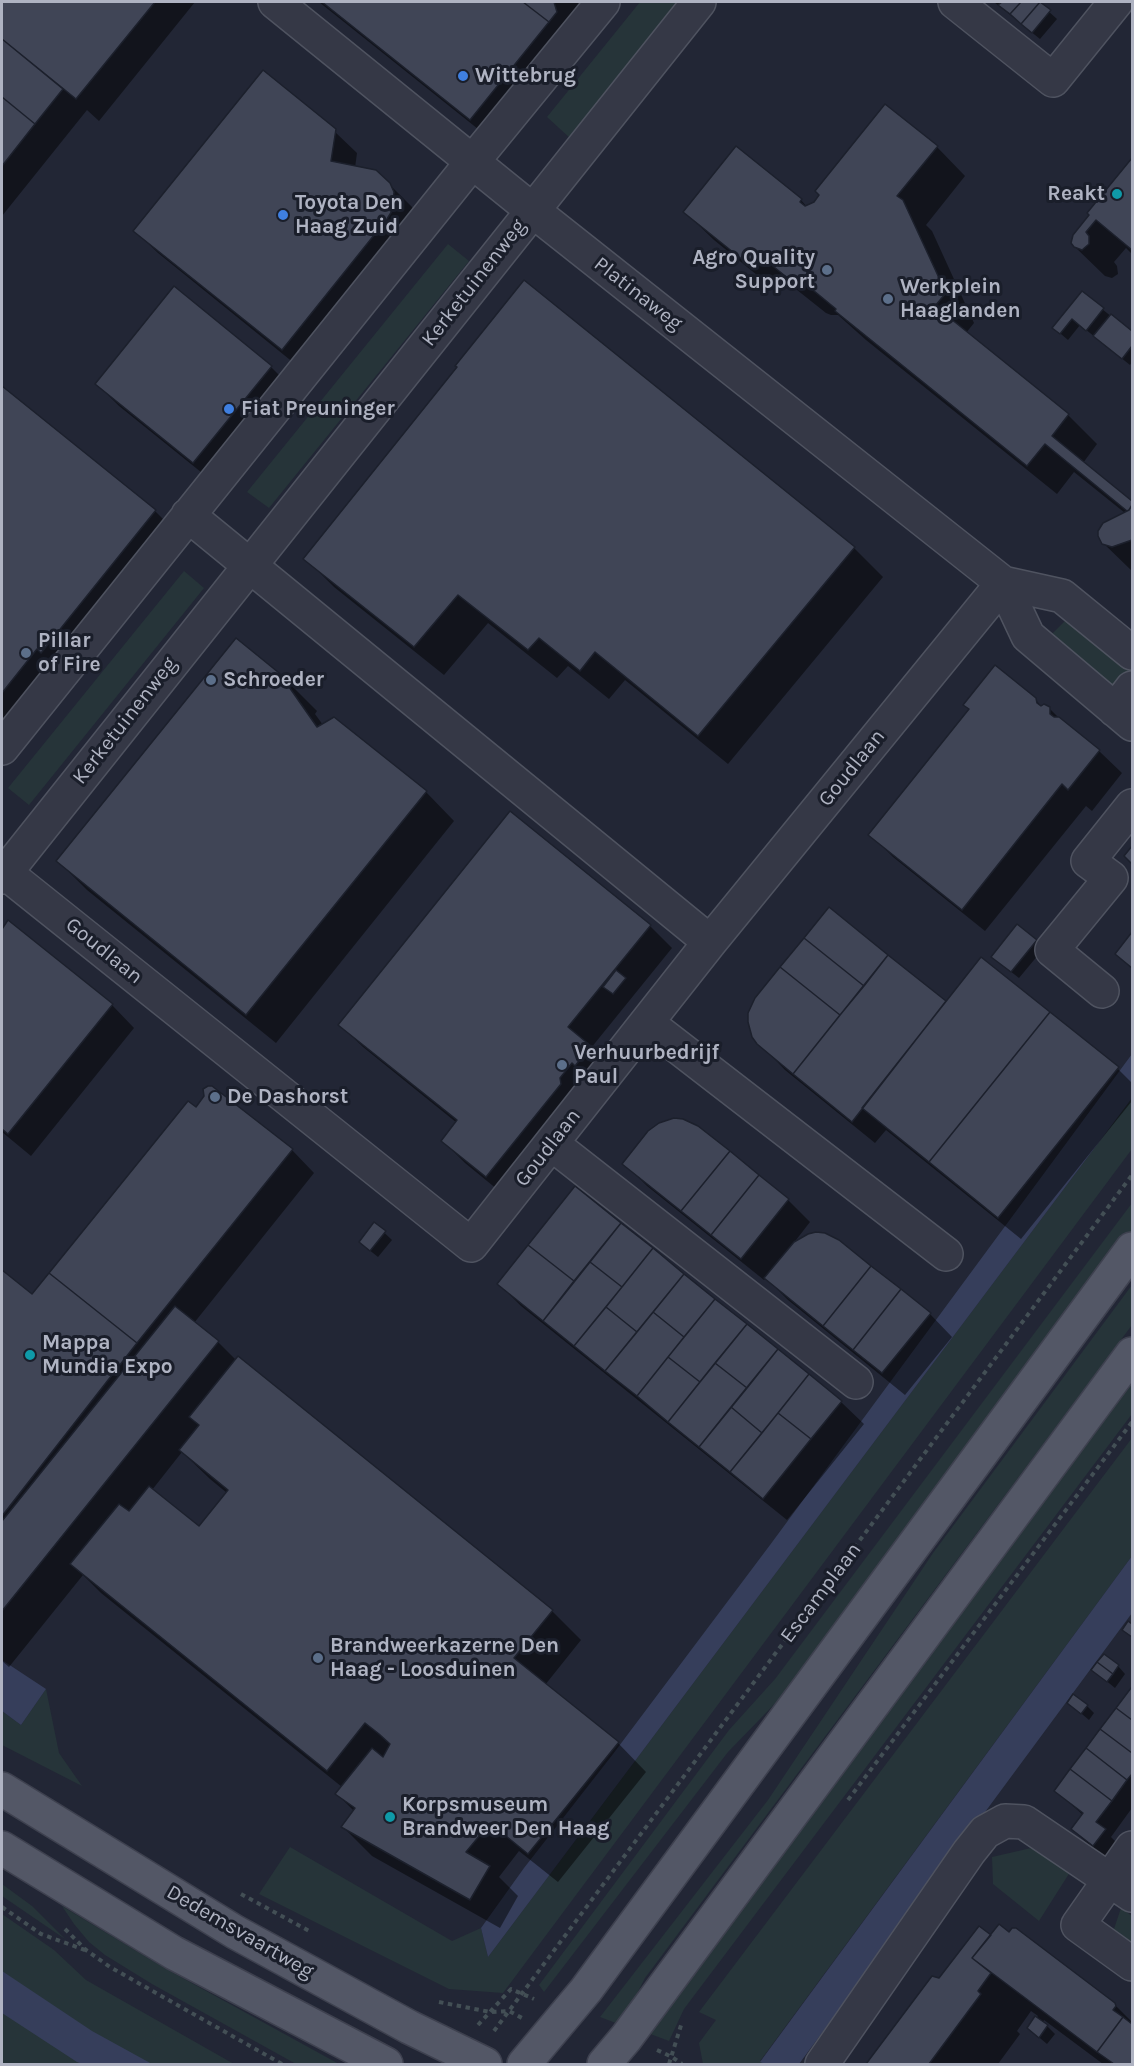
<!DOCTYPE html>
<style>
body{margin:0}
#map{position:relative;width:1134px;height:2066px;overflow:hidden;background:#222635;font-family:Karla,sans-serif}
canvas{display:block}
.frame{position:absolute;inset:0;border:3px solid #afb3c2;pointer-events:none}
</style>
<div id="map">
<canvas width="1134" height="2066"></canvas>
<div class="frame"></div>
</div>
<script>
const ctx = document.querySelector('canvas').getContext('2d');
ctx.lineJoin = 'round';
function fillPath(path, color) { ctx.fillStyle = color; ctx.fill(path, 'evenodd'); }
const shape = rows => new Path2D(rows.map(r => 'M' + r).join(''));
function stroke(path, color, width, dash) { ctx.strokeStyle = color; ctx.lineWidth = width; ctx.lineCap = dash ? 'butt' : 'round'; ctx.setLineDash(dash || []); ctx.stroke(path); }
function drawText(font, color, halo, rows, align = 'center') {
  ctx.font = font + ' Karla,sans-serif'; ctx.lineWidth = 6; ctx.setLineDash([]); ctx.textBaseline = 'middle'; ctx.strokeStyle = halo; ctx.fillStyle = color; for (const [text, x, y, turn = 0] of rows) {
    ctx.save(); ctx.translate(x, y); ctx.rotate((+turn || 0) * Math.PI / 180); ctx.textAlign = isNaN(turn) ? turn : align; if (halo) ctx.strokeText(text, 0, 0); ctx.fillText(text, 0, 0); ctx.restore();
  }
}
const green = shape([
 [640,2,681,2,571,139,547,117],
 [448,244,469,261,269,508,247,492],
 [184,571,204,588,29,805,8,788],
 [1069,617,1132,668,1132,706,1048,638],
 [1132,1098,1132,1149,503,1993,449,1989,259,1894,290,1847,452,1941,481,1928,488,1957],
 [1132,1203,1132,1231,792,1686,728,1752,544,1992,539,1985,729,1730,775,1679],
 [1132,1285,1132,1325,645,1978,621,2025,600,2017,768,1800,933,1553],
 [1132,1382,1132,1414,684,2009,669,2041,645,2032],
 [1132,1438,1132,1556,760,2061,765,2064,703,2064,699,2043,716,2020,699,2012],
 [46,1689,59,1753,82,1786,2,1745,2,1711,21,1725],
 [1040,1846,1072,1869,1039,1921,993,1884,992,1857],
 [2,1884,32,1906,65,1939,2,1896],
 [62,1906,168,1970,339,2064,296,2064,152,1984,105,1955,89,1942,74,1924],
 [1121,1908,1132,1916,1132,1946,1113,1932],
 [2,1914,54,1950,86,1980,234,2064,2,2064]
]);
const water = shape([
 [1132,1054,1132,1098,488,1957,481,1928,524,1868,613,1754,770,1545],
 [1132,1556,1132,1613,799,2064,765,2064,760,2062],
 [2,1660,46,1689,21,1725,2,1711],
 [2,1971,92,2031,152,2064,82,2064,77,2062,2,2013]
]);
const shadow = shape([
 [2,2,195,2,99,121,87,110,2,216],
 [319,2,589,2,493,141],
 [994,2,1038,2,1057,19,1040,39],
 [334,131,357,153,355,168,389,184,412,207,416,216,305,372,158,253,135,231],
 [937,147,965,176,926,225,932,231,974,323,966,333,1068,415,1097,444,1083,463,1132,503,1132,571,1101,541,1125,513,1074,472,1057,494,866,340,838,315,831,315,826,313,787,282,779,293,714,240,685,212,801,200,807,207],
 [1132,160,1132,254,1126,248,1114,262,1117,266,1118,274,1112,278,1105,276,1075,247,1091,215,1089,213],
 [1082,293,1132,333,1132,362,1130,365,1080,325,1068,340,1054,328],
 [271,367,293,389,217,485,119,406,97,384],
 [2,388,155,511,177,533,2,743],
 [854,548,883,577,728,764,625,680,609,699,568,666,557,678,488,623,444,675,334,587,305,558],
 [237,640,288,682,317,711,315,714,323,725,426,792,454,821,276,1043,87,890,58,861],
 [1035,699,1042,707,1049,708,1067,726,1099,751,1122,773,1092,811,1086,806,985,931,893,857,870,834],
 [829,909,946,1004,982,959,1118,1069,1132,1083,1132,1101,1021,1239,886,1130,875,1143,785,1070,762,1046],
 [8,923,112,1005,134,1028,31,1156,2,1132,2,931],
 [650,926,672,948,591,1048,613,1069,509,1199,465,1163,443,1141,457,1123,363,1047,340,1025],
 [1132,934,1132,969,1117,953],
 [1036,941,1044,948,1019,978,1001,964],
 [196,1109,292,1150,314,1173,194,1323,218,1342,236,1360,552,1611,581,1640,545,1685,618,1743,646,1772,558,1882,519,1851,499,1877,518,1896,500,1928,372,1856,343,1827,355,1812,337,1794,342,1787,101,1593,83,1575,9,1667,2,1661,2,1272,32,1296],
 [182,1452,210,1479,227,1493,199,1528,152,1490],
 [624,1163,788,1200,810,1222,796,1240,816,1234,930,1314,952,1337,905,1395,788,1300,766,1278,764,1280,647,1186],
 [576,1188,841,1402,864,1424,787,1520,521,1306,499,1284],
 [375,1224,392,1240,378,1257,368,1249],
 [1118,1666,1125,1674,1115,1688,1093,1670],
 [1132,1688,1132,1808,1111,1837,1120,1846,1109,1860,1088,1844,1073,1829,1083,1815,1056,1791],
 [1069,1703,1087,1706,1094,1713,1089,1720],
 [991,1937,1114,2004,1132,2022,1132,2064,1103,2064,1044,2020,1043,2022,1055,2034,1047,2044,1028,2028,1038,2016,1031,2011,1017,2031,1020,2034,998,2064,868,2064,933,1978,940,1980]
]);
const building = shape([
 [2,2,155,2,76,99,2,39,2,2],
 [322,2,523,2,549,22,470,120,322,2],
 [523,2,554,2,557,12,549,22,523,2],
 [1002,2,1021,2,1010,14,998,5,1002,2],
 [1021,2,1040,2,1021,24,1010,14,1021,2],
 [1040,2,1051,10,1032,33,1021,24,1040,2],
 [2,39,63,89,35,124,2,97,2,39],
 [263,70,336,129,331,161,376,170,390,183,394,192,392,211,387,219,282,350,133,231,263,70],
 [2,97,35,124,2,166,2,97],
 [885,104,938,146,897,196,903,200,946,293,935,306,1069,414,1052,436,1132,501,1132,505,1129,510,1127,511,1045,444,1027,466,835,311,836,309,808,286,801,287,795,284,758,254,749,265,683,212,736,146,802,199,800,202,805,206,814,202,819,195,815,191,885,104],
 [1132,158,1132,250,1096,220,1086,232,1089,236,1089,244,1082,250,1074,247,1071,243,1073,235,1089,215,1087,213,1132,158],
 [524,280,855,547,698,736,595,652,580,671,539,638,528,650,458,595,414,647,303,559,457,367,455,366,524,280],
 [174,286,272,366,193,463,95,384,174,286],
 [1082,291,1104,308,1086,331,1072,319,1060,334,1052,328,1082,291],
 [1111,314,1132,331,1132,346,1122,359,1093,336,1111,314],
 [2,386,156,510,41,653,37,649,2,693,2,386],
 [1132,505,1132,540,1112,547,1102,544,1098,536,1098,531,1103,523,1129,510,1132,505],
 [236,638,289,681,287,684,317,727,334,717,427,791,246,1015,56,861,236,638],
 [995,665,1036,698,1037,703,1041,706,1044,704,1050,707,1050,714,1054,717,1059,717,1100,750,1068,790,1062,784,962,910,868,835,969,709,963,705,995,665],
 [510,811,651,925,568,1027,591,1046,575,1066,572,1063,560,1078,561,1084,486,1177,441,1141,457,1120,338,1025,510,811],
 [1132,846,1132,864,1124,856,1132,846],
 [829,907,888,955,864,986,804,938,829,907],
 [8,920,113,1004,8,1134,2,1129,2,929,8,920],
 [1017,924,1037,940,1011,972,991,957,1017,924],
 [1132,932,1132,968,1115,954,1132,932],
 [804,938,864,986,840,1015,780,967,804,938],
 [888,955,946,1001,852,1122,793,1074,888,955],
 [981,957,1050,1012,929,1162,862,1108,981,957],
 [780,967,840,1015,793,1074,757,1044,752,1037,748,1022,748,1013,755,998,780,967],
 [616,970,626,978,613,994,603,987,616,970],
 [1050,1012,1119,1067,998,1218,929,1162,1050,1012],
 [208,1086,212,1086,293,1149,137,1343,49,1273,188,1101,196,1107,204,1096,203,1089,208,1086],
 [674,1118,683,1119,698,1126,730,1151,681,1211,622,1164,648,1131,659,1123,674,1118],
 [730,1151,759,1175,711,1235,681,1211,730,1151],
 [759,1175,789,1199,741,1259,711,1235,759,1175],
 [575,1186,621,1223,574,1281,528,1245,575,1186],
 [374,1222,386,1231,370,1251,359,1242,374,1222],
 [621,1223,653,1248,622,1287,590,1262,621,1223],
 [816,1232,825,1233,839,1240,871,1266,823,1326,764,1278,794,1242,808,1234,816,1232],
 [528,1245,574,1281,543,1321,497,1284,528,1245],
 [653,1248,684,1274,637,1332,606,1307,653,1248],
 [590,1262,622,1287,574,1346,543,1321,590,1262],
 [871,1266,901,1289,853,1350,823,1326,871,1266],
 [2,1270,32,1294,49,1273,137,1343,2,1516,2,1270],
 [684,1274,715,1299,684,1337,653,1312,684,1274],
 [901,1289,931,1313,882,1373,853,1350,901,1289],
 [715,1299,747,1324,700,1382,668,1357,715,1299],
 [175,1306,219,1341,2,1611,2,1521,175,1306],
 [606,1307,637,1332,605,1371,574,1346,606,1307],
 [653,1312,684,1337,637,1396,605,1371,653,1312],
 [747,1324,778,1349,747,1388,715,1363,747,1324],
 [778,1349,809,1374,762,1433,731,1407,778,1349],
 [238,1356,553,1610,514,1658,619,1742,528,1854,490,1823,466,1852,490,1866,470,1900,341,1827,355,1808,335,1794,372,1748,383,1757,390,1744,379,1734,365,1723,327,1771,70,1564,119,1504,129,1511,149,1486,199,1526,228,1490,179,1450,199,1425,189,1417,238,1356],
 [668,1357,700,1382,668,1422,637,1396,668,1357],
 [715,1363,747,1388,699,1447,668,1422,715,1363],
 [809,1374,842,1401,811,1439,778,1413,809,1374],
 [731,1407,762,1433,730,1472,699,1447,731,1407],
 [778,1413,811,1439,763,1499,730,1472,778,1413],
 [1128,1621,1132,1624,1132,1637,1122,1630,1128,1621],
 [1104,1654,1119,1665,1113,1674,1097,1662,1104,1654],
 [1097,1662,1113,1674,1107,1682,1091,1670,1097,1662],
 [1131,1688,1132,1689,1132,1720,1116,1708,1131,1688],
 [1073,1694,1088,1705,1081,1714,1067,1703,1073,1694],
 [1116,1708,1132,1720,1132,1753,1100,1729,1116,1708],
 [1100,1729,1132,1753,1132,1774,1127,1780,1086,1748,1100,1729],
 [1086,1748,1127,1780,1112,1801,1070,1769,1086,1748],
 [1070,1769,1112,1801,1096,1822,1106,1829,1093,1846,1071,1829,1083,1813,1054,1791,1070,1769],
 [999,1924,1009,1932,1012,1928,1016,1928,1115,2003,1116,2006,1113,2010,1123,2017,1097,2052,972,1958,999,1924],
 [979,1926,991,1935,972,1958,991,1973,978,1991,981,1994,929,2064,866,2064,932,1976,939,1978,979,1926],
 [1035,2016,1048,2025,1039,2038,1027,2028,1035,2016],
 [1123,2017,1132,2024,1132,2064,1114,2064,1097,2052,1123,2017]
]);
const path = shape([
 [848,1800,1132,1422],
 [241,1894,311,1932],
 [2,1907,41,1934,85,1950],
 [65,1929,86,1950,110,1967,282,2064],
 [439,2002,490,2012,509,2011,522,2018],
 [478,2025,511,1989,534,1999],
 [494,2031,1132,1175],
 [657,2050,672,2057,682,2064],
 [669,2064,682,2022]
]);
const minor = shape([
 [275,2,532,210,1003,583,1028,636,1132,724],
 [955,2,1053,80,1116,2],
 [188,515,710,942],
 [1003,583,1062,596,1132,653],
 [1115,710,1132,688],
 [2,748,473,161,603,2],
 [2,870,471,1245,710,942,1003,583],
 [2,877,699,2],
 [1102,991,1052,950,1111,878,1088,861,1132,806],
 [647,1023,946,1254],
 [552,1144,856,1382],
 [1132,1848,1078,1925,1132,1964],
 [822,2064,969,1852,985,1832,1005,1821,1024,1822,1132,1895]
]);
const major = shape([
 [2,1789,235,1932,409,2027,485,2064],
 [2,1848,174,1953,386,2064],
 [524,2064,586,1990,1132,1249],
 [604,2064,626,2038,1132,1354]
]);
const markers = [
 [463,76,6,"#3f7fe0"],
 [1117,194,6,"#0f9aa8"],
 [283,215,6,"#3f7fe0"],
 [827,270,6,"#5c6f8a"],
 [888,299,6,"#5c6f8a"],
 [229,409,6,"#3f7fe0"],
 [26,653,6,"#5c6f8a"],
 [211,680,6,"#5c6f8a"],
 [562,1065,6,"#5c6f8a"],
 [215,1097,6,"#5c6f8a"],
 [30,1355,6,"#0f9aa8"],
 [318,1658,6,"#5c6f8a"],
 [390,1817,6,"#0f9aa8"]
];
const poiNames = [
 ["Wittebrug",475,76],
 ["Reakt",1105,194,"right"],
 ["Toyota Den",295,203],
 ["Haag Zuid",295,227],
 ["Agro Quality",815,258,"right"],
 ["Support",815,282,"right"],
 ["Werkplein",900,287],
 ["Haaglanden",900,311],
 ["Fiat Preuninger",241,409],
 ["Pillar",38,641],
 ["of Fire",38,665],
 ["Schroeder",223,680],
 ["Verhuurbedrijf",574,1053],
 ["Paul",574,1077],
 ["De Dashorst",227,1097],
 ["Mappa",42,1343],
 ["Mundia Expo",42,1367],
 ["Brandweerkazerne Den",330,1646],
 ["Haag - Loosduinen",330,1670],
 ["Korpsmuseum",402,1805],
 ["Brandweer Den Haag",402,1829]
];
const streetNames = [
 ["Kerketuinenweg",474,283,-52],
 ["Platinaweg",638,294,38],
 ["Kerketuinenweg",125,721,-52],
 ["Goudlaan",852,768,-51],
 ["Goudlaan",104,951,39],
 ["Goudlaan",548,1148,-52],
 ["Escamplaan",821,1593,-53],
 ["Dedemsvaartweg",240,1932,30]
];
fillPath(green, '#263439');
fillPath(water, '#363e5b');
fillPath(shadow, '#0007');
fillPath(building, '#404556');
stroke(building, '#1c202c', 1.5);
stroke(minor, '#4f5360', 36);
stroke(major, '#3e414f', 36);
stroke(path, '#434f55', 4, [4.5, 4.5]);
stroke(minor, '#353846', 33);
stroke(major, '#535766', 33);
for (const [x, y, r, color] of markers) { const dot = new Path2D(); dot.arc(x, y, r, 0, 2 * Math.PI); ctx.fillStyle = color; ctx.fill(dot); stroke(dot, '#1a1e2a', 2); }
drawText('bold 21px', '#afb3c2', '#1a1e2a', poiNames, 'left');
drawText('21px', '#afb3c2', '#1a1e2a', streetNames);
</script>
